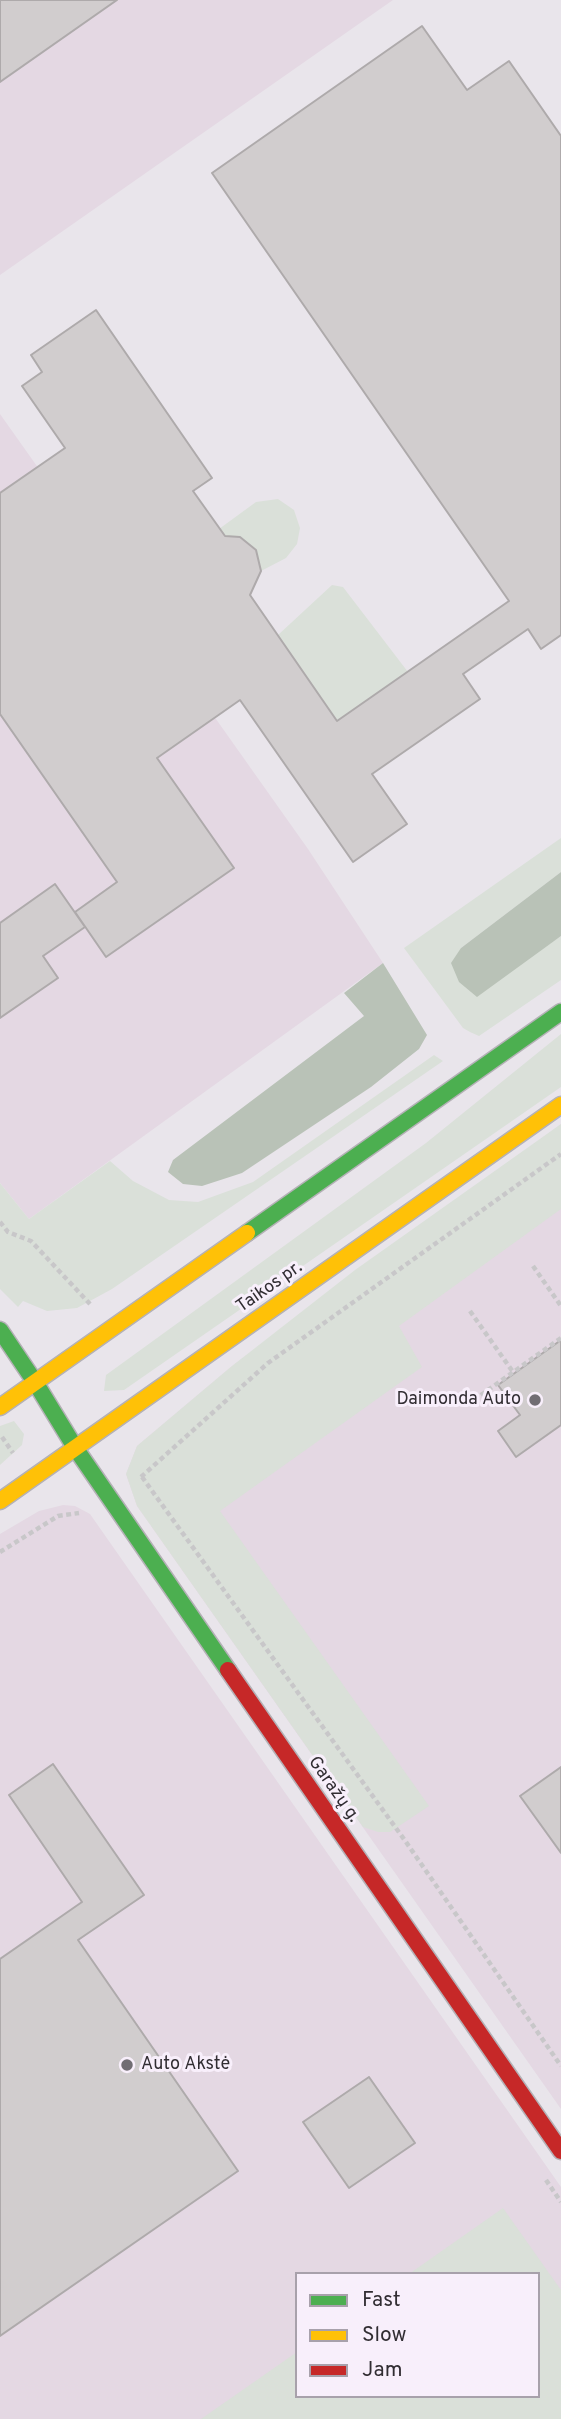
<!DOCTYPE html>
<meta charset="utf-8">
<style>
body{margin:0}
#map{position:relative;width:561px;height:2419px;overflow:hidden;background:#e9e5eb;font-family:Overpass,sans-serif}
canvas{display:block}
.legend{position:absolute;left:295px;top:2272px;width:245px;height:126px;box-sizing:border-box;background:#f8effb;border:2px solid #a8a1ab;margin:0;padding:9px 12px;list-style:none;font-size:21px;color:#312d32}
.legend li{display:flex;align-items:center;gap:14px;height:35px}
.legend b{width:35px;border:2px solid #a8a1ab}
</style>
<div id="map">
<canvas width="561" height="2419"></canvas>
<ul class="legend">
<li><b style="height:9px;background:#4caf50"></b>Fast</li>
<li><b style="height:9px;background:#ffc107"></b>Slow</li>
<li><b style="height:9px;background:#c62828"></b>Jam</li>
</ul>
</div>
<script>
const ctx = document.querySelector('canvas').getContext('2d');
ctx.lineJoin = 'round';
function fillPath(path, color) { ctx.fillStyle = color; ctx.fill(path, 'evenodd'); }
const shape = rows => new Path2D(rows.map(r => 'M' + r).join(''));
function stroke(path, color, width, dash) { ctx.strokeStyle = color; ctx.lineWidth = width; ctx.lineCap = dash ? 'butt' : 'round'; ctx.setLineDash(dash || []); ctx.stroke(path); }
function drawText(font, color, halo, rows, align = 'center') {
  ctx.font = font + ' Overpass,sans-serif'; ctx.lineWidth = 6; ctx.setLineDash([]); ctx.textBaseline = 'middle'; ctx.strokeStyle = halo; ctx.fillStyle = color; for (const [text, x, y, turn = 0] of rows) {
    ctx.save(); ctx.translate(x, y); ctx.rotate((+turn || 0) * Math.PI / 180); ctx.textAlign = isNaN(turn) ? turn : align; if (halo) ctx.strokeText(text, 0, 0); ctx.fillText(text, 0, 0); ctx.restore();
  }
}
const commercial = shape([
 [0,0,393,0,0,275],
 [0,414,308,849,383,963,29,1219,0,1183],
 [561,1124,561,2109,137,1506,126,1474,137,1446,232,1366],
 [63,1505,75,1506,90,1514,561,2187,561,2419,0,2419,0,1534,39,1511],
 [297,2274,538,2274,538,2396,297,2396]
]);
const green = shape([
 [278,499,294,510,300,528,297,544,286,558,261,571,256,550,240,537,225,536,219,529,256,502],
 [332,585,343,587,408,672,337,721,278,635],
 [561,838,561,872,461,948,549,944,561,936,561,980,479,1036,470,1032,463,1028,404,948],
 [561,1034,561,1087,124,1390,104,1391,106,1375,426,1143],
 [434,1055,443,1061,112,1289,77,1308,47,1311,23,1301,18,1307,0,1289,0,1183,29,1219,110,1161,133,1181,169,1200,198,1202,253,1182],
 [561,1124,561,1209,399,1326,422,1367,220,1511,429,1806,390,1832,378,1832,363,1827,137,1506,126,1474,137,1446,232,1366,355,1270],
 [14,1421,24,1434,22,1445,0,1465,0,1426],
 [503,2208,561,2290,561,2419,201,2419,297,2352,297,2396,538,2396,538,2274,409,2274]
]);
const forest = shape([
 [561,872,561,936,477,997,459,982,451,963,461,948],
 [383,963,427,1035,419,1049,371,1087,242,1173,202,1186,183,1184,168,1172,173,1160,364,1016,344,993]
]);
const building = shape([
 [0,0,117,0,0,82,0,0],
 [422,26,467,90,509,61,561,136,561,635,541,649,528,629,463,674,480,699,372,774,407,824,353,862,240,700,157,758,234,868,106,957,75,912,117,882,0,714,0,493,65,448,22,386,42,372,31,355,96,310,212,478,193,491,225,536,240,537,256,550,261,571,250,595,337,721,509,601,212,173,422,26],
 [55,884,85,927,43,956,58,978,0,1018,0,923,55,884],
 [561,1340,561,1425,516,1457,498,1431,520,1415,498,1385,561,1340],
 [53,1764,144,1895,78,1940,238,2171,0,2336,0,1959,82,1902,9,1795,53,1764],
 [561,1767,561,1853,520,1796,561,1767],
 [369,2077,415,2143,349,2188,303,2122,369,2077]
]);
const path = shape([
 [0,1222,8,1232,31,1241,90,1304],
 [533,1266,561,1306],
 [470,1311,513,1372],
 [467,1405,561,1338],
 [2,1437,13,1453],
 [141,1477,268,1363,561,1154],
 [142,1477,406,1842,561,2066],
 [0,1552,58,1516,79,1513],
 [546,2180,561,2202]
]);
const fast = shape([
 [247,1233,561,1012],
 [0,1330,35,1382],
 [35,1382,76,1449],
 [76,1449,228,1670]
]);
const slow = shape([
 [0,1407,247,1233],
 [0,1501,561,1105]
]);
const jam = shape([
 [228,1670,561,2151]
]);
const markers = [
 [535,1400,7,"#716d73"],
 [127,2065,7,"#716d73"]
];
const streetNames = [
 ["Taikos pr.",270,1288,-35],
 ["Garažų g.",333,1790,55]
];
const poiNames = [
 ["Daimonda Auto",521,1400],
 ["Auto Akstė",141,2065,"left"]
];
fillPath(commercial, '#e4d8e3');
fillPath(green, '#dae0d9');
fillPath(forest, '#b9c2b7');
fillPath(building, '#d1cdce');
stroke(building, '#aeaaab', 2);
stroke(fast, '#b4b1b6', 19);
stroke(slow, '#b4b1b6', 19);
stroke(jam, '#b4b1b6', 19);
stroke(path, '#c8c7c9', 4.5, [5, 3.5]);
stroke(fast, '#4caf50', 16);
stroke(slow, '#ffc107', 16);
stroke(jam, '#c62828', 16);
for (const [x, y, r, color] of markers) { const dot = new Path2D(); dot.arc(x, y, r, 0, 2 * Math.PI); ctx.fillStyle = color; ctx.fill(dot); stroke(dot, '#f8effb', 2.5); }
drawText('18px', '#312d32', '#f8effb', streetNames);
drawText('18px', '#312d32', '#f8effb', poiNames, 'right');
</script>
